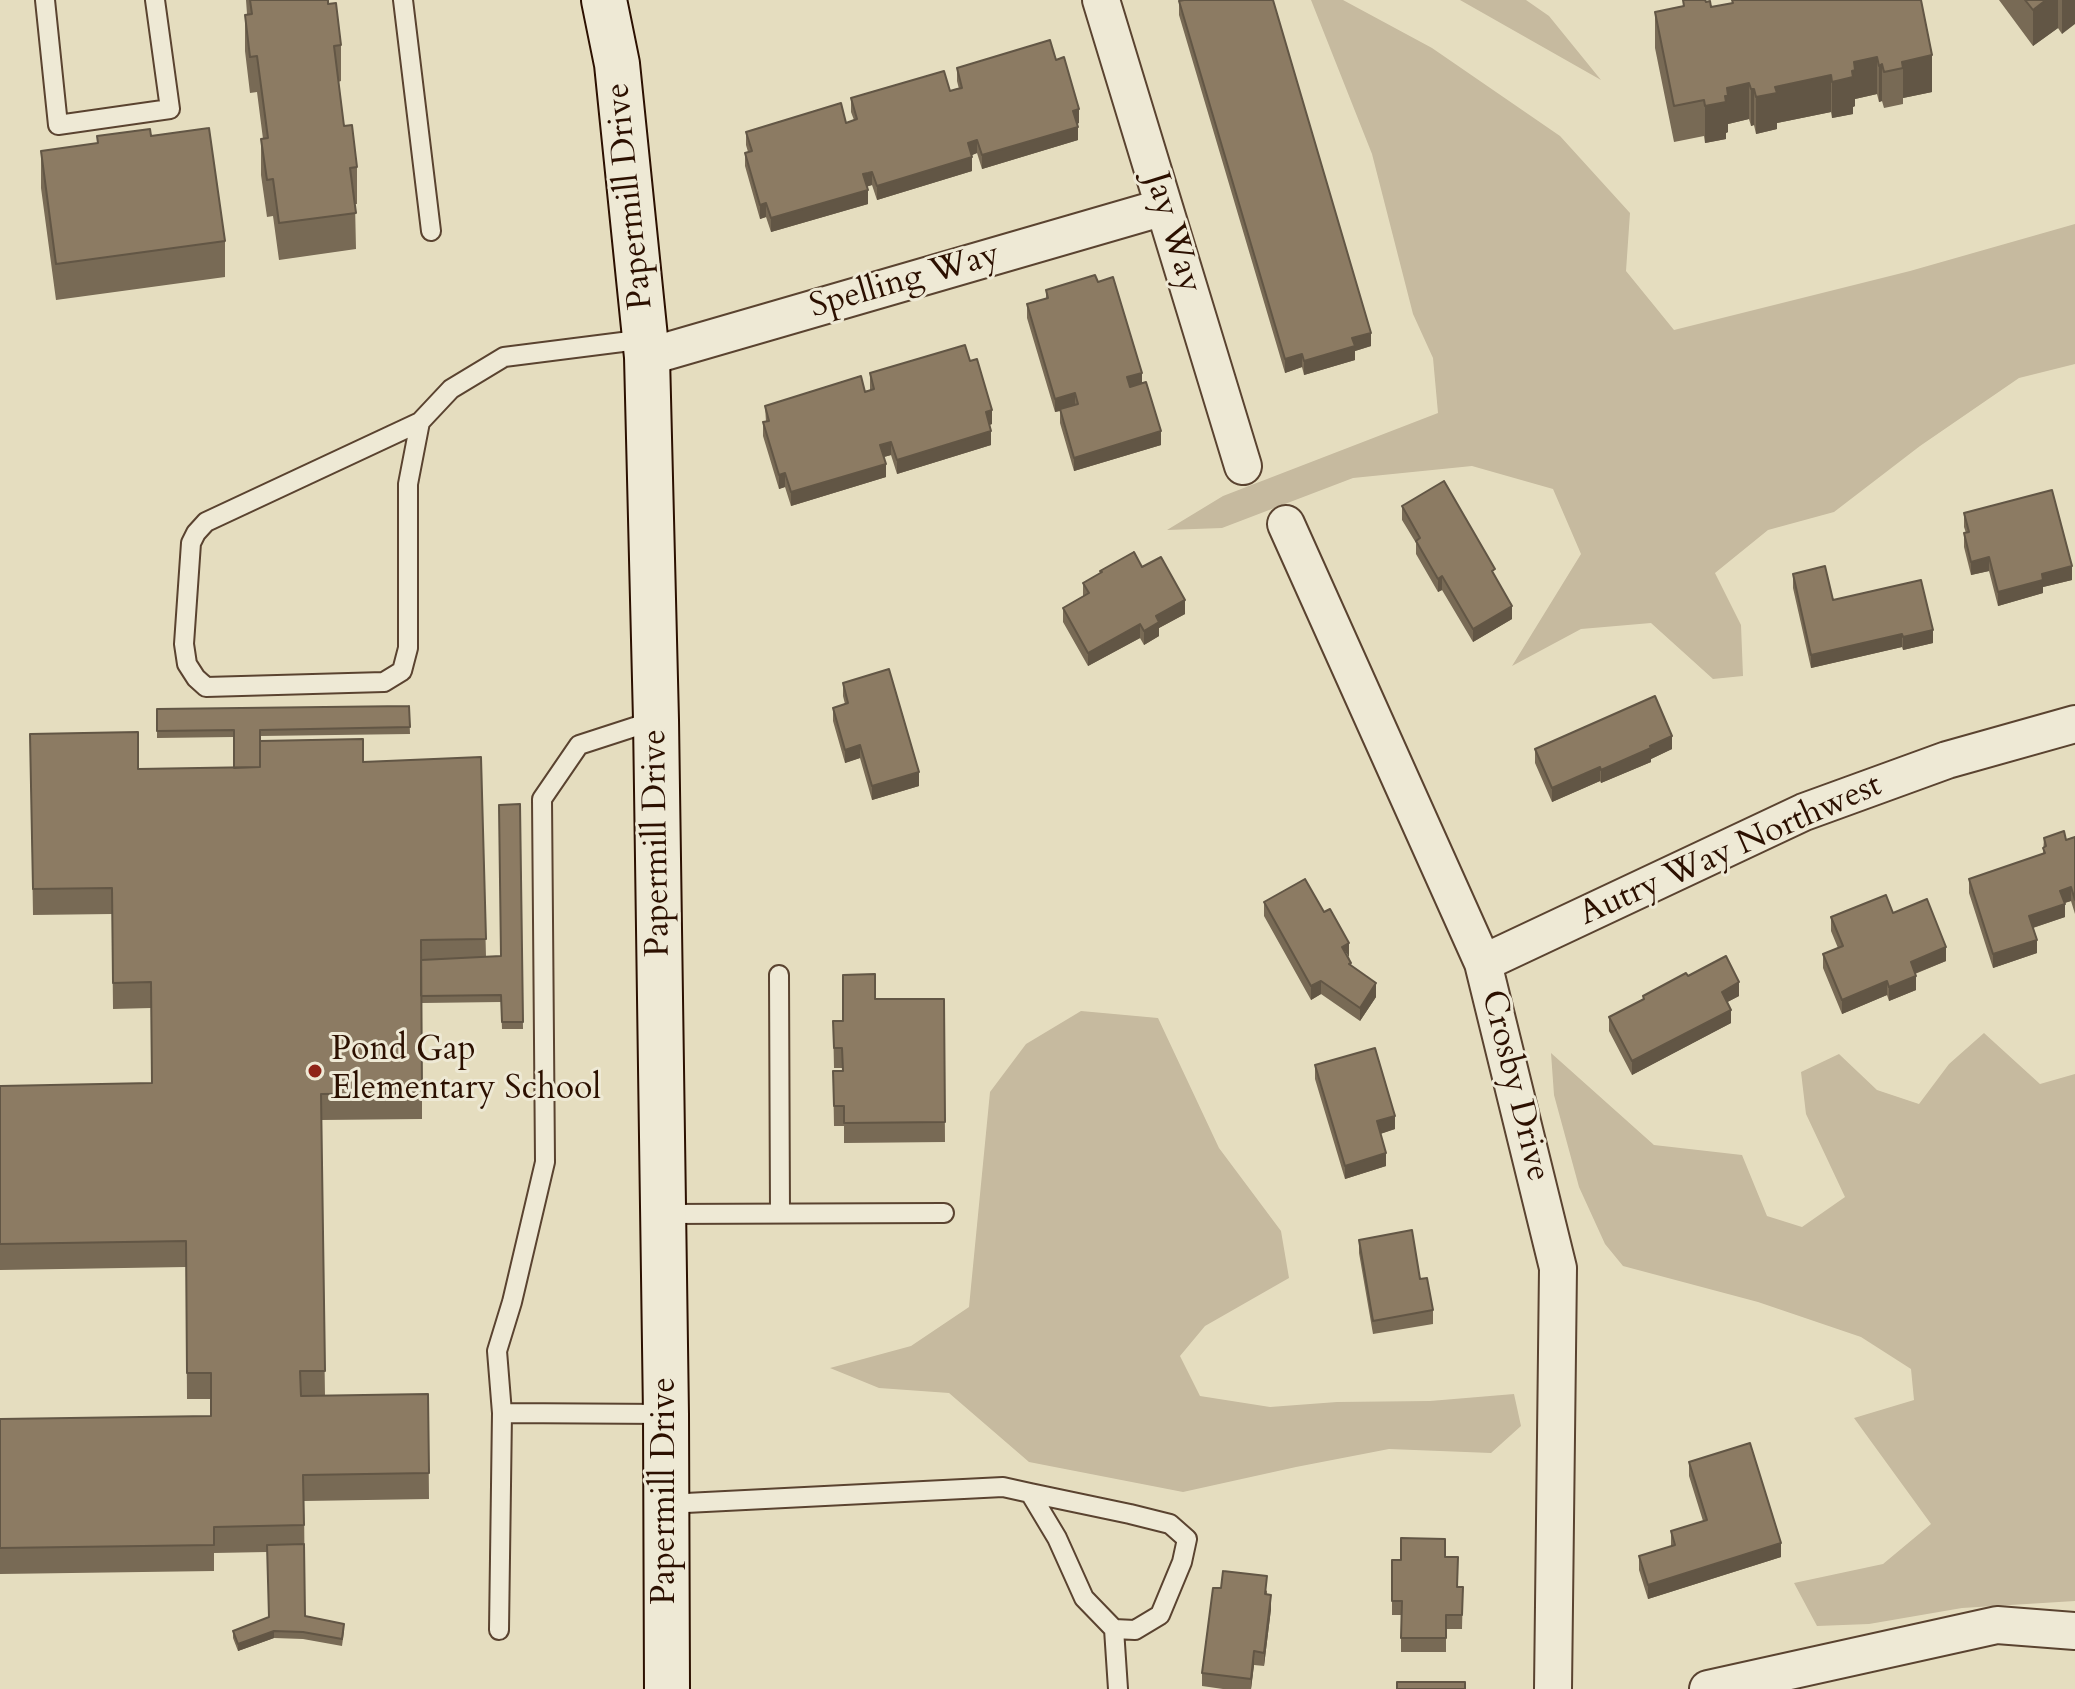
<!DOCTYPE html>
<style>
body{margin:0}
canvas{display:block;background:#e5ddbf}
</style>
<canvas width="2075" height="1689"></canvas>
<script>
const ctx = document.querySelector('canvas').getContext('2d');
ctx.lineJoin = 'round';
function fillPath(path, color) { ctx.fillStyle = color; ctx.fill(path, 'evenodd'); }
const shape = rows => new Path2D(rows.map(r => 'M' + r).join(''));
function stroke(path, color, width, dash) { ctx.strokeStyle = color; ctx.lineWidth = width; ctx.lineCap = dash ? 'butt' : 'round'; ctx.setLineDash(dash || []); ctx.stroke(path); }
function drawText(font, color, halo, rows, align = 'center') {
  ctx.font = font + ' Cardo,serif'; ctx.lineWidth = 6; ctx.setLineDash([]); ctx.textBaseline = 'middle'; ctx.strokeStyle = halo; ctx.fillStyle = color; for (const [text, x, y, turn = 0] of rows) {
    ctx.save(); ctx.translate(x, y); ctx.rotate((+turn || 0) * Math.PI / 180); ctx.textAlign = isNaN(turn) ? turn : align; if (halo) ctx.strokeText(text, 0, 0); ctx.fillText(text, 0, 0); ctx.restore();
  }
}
const green = shape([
 [1311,0,1343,0,1432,48,1560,136,1630,213,1626,271,1674,330,1910,271,2075,224,2075,364,2019,378,1920,446,1834,512,1768,530,1715,573,1741,625,1743,676,1713,679,1651,623,1581,629,1512,666,1581,554,1553,489,1472,466,1353,478,1222,528,1167,530,1223,496,1438,413,1433,358,1413,314,1372,154],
 [1460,0,1526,0,1549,16,1601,80],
 [1081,1011,1158,1018,1219,1148,1281,1231,1289,1278,1205,1326,1180,1356,1200,1396,1270,1407,1337,1402,1430,1401,1514,1394,1521,1426,1491,1453,1389,1449,1296,1467,1183,1492,1029,1462,949,1393,879,1388,830,1368,911,1346,969,1307,990,1092,1026,1044],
 [1984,1033,2040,1084,2075,1074,2075,1601,1962,1608,1869,1624,1817,1626,1794,1583,1883,1564,1931,1524,1854,1418,1914,1400,1911,1369,1861,1337,1758,1302,1623,1266,1605,1244,1579,1187,1554,1095,1551,1053,1654,1145,1742,1155,1767,1216,1802,1227,1845,1197,1806,1114,1801,1072,1839,1054,1877,1090,1919,1104,1949,1064]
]);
const service = shape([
 [45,0,58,125,170,109,155,0],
 [403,0,431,231],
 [420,422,206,522,196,533,191,543,184,644,187,664,196,678,206,687,384,682,402,671,408,648,408,484,420,422,451,389,504,357,646,339],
 [779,975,780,1213],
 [663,1214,944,1213],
 [502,1413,497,1351,512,1302,545,1162,542,799,579,745,656,720],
 [666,1504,1003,1487,1030,1493,1130,1514,1170,1524,1187,1539,1182,1562,1160,1615,1135,1630,1114,1629,1084,1598,1057,1538,1030,1493],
 [1114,1629,1118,1689],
 [499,1630,502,1413,666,1414]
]);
const minor = shape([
 [1101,0,1243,466],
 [647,357,1164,207],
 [1286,524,1483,963,1558,1268,1553,1689],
 [1483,963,1804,812,1947,760,2075,724],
 [1708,1689,1997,1625,2075,1631]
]);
const secondary = shape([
 [604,0,617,64,647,357,656,720,666,1414,667,1689]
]);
const wall = shape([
 [246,0,328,0,341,45,341,81,338,82,344,126,357,167,357,204,355,204,356,249,279,260,273,216,267,217,261,175,261,139,263,139,257,92,250,93,245,51,245,15,247,14],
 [1683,0,1706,2,1711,7,1732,3,1732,0,1921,0,1932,92,1903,98,1903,104,1884,108,1882,101,1879,102,1877,94,1855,99,1855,106,1853,107,1853,114,1832,118,1831,112,1777,123,1777,129,1756,134,1754,125,1751,126,1749,119,1728,124,1728,132,1726,133,1726,139,1705,143,1704,136,1674,142,1655,48,1655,12,1683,6],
 [1999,0,2075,0,2062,34,2058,28,2033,46],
 [1179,1,1371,346,1355,351,1355,360,1304,375,1302,367,1285,373,1179,15],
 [1056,60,1079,123,1077,124,1078,140,982,169,977,153,971,155,972,171,877,200,872,185,868,186,867,187,868,204,771,232,766,217,760,219,745,166,745,153,748,152,746,145,746,132,846,123,854,120,851,112,851,98,950,91,959,89,957,81,957,68],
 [97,136,151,136,225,241,225,277,56,300,41,188,41,151,97,144],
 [1098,282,1142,383,1161,445,1074,471,1060,423,1060,411,1055,412,1027,318,1027,304,1046,299,1046,290],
 [970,361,992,424,989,425,991,445,897,474,891,455,884,457,886,477,791,506,785,487,779,489,763,436,763,422,766,422,765,406,870,390,870,373],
 [1402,506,1495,577,1512,619,1473,642,1442,590,1438,592,1416,554,1416,543,1402,520],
 [1964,513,2072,580,2043,587,2043,593,1998,606,1989,571,1971,575,1964,547,1964,533,1966,533,1964,527],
 [1142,567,1185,614,1159,628,1159,636,1144,645,1140,638,1088,666,1063,622,1063,608,1083,596,1083,583,1100,573,1100,571],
 [1793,574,1833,600,1933,643,1903,650,1902,647,1811,668,1793,588],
 [843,683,919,786,872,800,860,758,845,763,833,721,833,708,845,704,843,696],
 [409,706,410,734,260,736,260,748,363,762,481,757,486,957,500,956,520,804,523,1029,502,1029,501,1002,422,1003,422,1119,321,1120,325,1396,428,1394,429,1499,304,1501,305,1616,344,1631,342,1646,303,1639,274,1638,238,1651,233,1638,233,1631,269,1617,267,1552,214,1553,214,1571,0,1574,0,1419,211,1416,211,1399,187,1399,186,1267,0,1270,0,1086,152,1083,151,1008,113,1009,112,914,33,915,30,734,138,769,234,768,234,737,157,738,157,709],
 [1535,749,1672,749,1651,759,1651,762,1601,783,1600,781,1552,802,1535,763],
 [2075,837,2075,914,2071,901,2065,903,2065,917,2033,928,2037,953,1993,968,1969,893,1969,879,2043,854,2044,838,2066,840],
 [1264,902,1349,957,1351,966,1376,997,1360,1021,1321,994,1311,1000,1264,916],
 [1893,913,1946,961,1915,974,1916,990,1889,1001,1887,995,1842,1014,1823,968,1823,954,1838,948,1831,931,1831,917],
 [1688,976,1739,996,1727,1002,1731,1023,1632,1075,1609,1031,1609,1017,1643,999,1643,996],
 [875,999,944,999,945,1142,844,1143,844,1126,834,1126,833,1071,842,1071,842,1068,834,1068,833,1021,843,1021],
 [1315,1065,1395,1129,1380,1134,1386,1166,1345,1179,1315,1079],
 [1359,1240,1420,1279,1433,1310,1433,1324,1373,1334,1359,1253],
 [1689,1462,1781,1557,1648,1599,1639,1570,1639,1556,1671,1546,1671,1531,1703,1521,1689,1476],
 [1445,1557,1457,1587,1463,1587,1462,1629,1446,1629,1446,1652,1401,1652,1401,1615,1392,1615,1392,1560],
 [1267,1590,1267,1594,1271,1609,1264,1666,1254,1665,1251,1689,1223,1689,1202,1686,1202,1673]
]);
const shadedWall = shape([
 [2046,0,2058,0,2058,28,2033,46,2033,10],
 [2062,0,2075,0,2075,24,2062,34],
 [1932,55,1932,92,1903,98,1903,68,1902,62],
 [1877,57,1877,94,1855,99,1855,106,1853,107,1853,114,1832,118,1832,82,1854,62],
 [1882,64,1882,101,1879,102,1879,66],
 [1831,75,1831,112,1777,123,1777,129,1756,134,1756,97,1775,87],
 [1749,83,1749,119,1728,124,1728,132,1726,133,1726,139,1705,143,1705,106,1727,88],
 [1751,89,1754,89,1754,125,1751,126],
 [1079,109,1079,123,1073,125,1073,111],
 [1078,127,1078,140,982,169,982,155],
 [977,140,977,153,968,157,968,143],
 [972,157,972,171,877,200,877,186],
 [872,172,872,185,863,188,863,174],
 [868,190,868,204,771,232,771,218],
 [766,203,766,217,760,219,760,205],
 [1371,333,1371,346,1355,351,1355,360,1304,375,1304,361,1352,338],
 [1302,354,1302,367,1285,373,1285,359],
 [1142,373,1142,386,1127,391,1127,377],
 [1075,393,1075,407,1055,412,1055,399],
 [992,410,992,424,986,426,986,412],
 [991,431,991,445,897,474,897,460],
 [1161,431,1161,445,1074,471,1074,458],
 [891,442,891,455,880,458,880,445],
 [886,464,886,477,791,506,791,492],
 [785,473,785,487,779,489,779,475],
 [1989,557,1989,571,1971,575,1971,562],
 [2072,566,2072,580,2043,587,2043,593,1998,606,1998,592,2042,574],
 [1442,576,1442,590,1438,592,1438,579],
 [1185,600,1185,614,1159,628,1159,636,1144,645,1144,631,1156,616],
 [1512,606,1512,619,1473,642,1473,629],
 [1140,624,1140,638,1088,666,1088,653],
 [1933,630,1933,643,1903,650,1903,637],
 [1902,634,1902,647,1811,668,1811,655],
 [1672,736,1672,749,1651,759,1651,762,1601,783,1601,770],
 [860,745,860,758,845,763,845,750],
 [1600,767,1600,781,1552,802,1552,788],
 [919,772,919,786,872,800,872,786],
 [2071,887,2071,901,2060,904,2060,891],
 [2065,904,2065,917,2029,929,2029,916],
 [2037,940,2037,953,1993,968,1993,954],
 [1349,943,1349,957,1342,947],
 [1946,947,1946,961,1911,975,1911,962],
 [1916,976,1916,990,1889,1001,1889,987],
 [1321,981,1321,994,1311,1000,1311,986],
 [1887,981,1887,995,1842,1014,1842,1000],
 [1739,982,1739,996,1722,1005,1722,992],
 [1376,983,1376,997,1360,1021,1360,1008],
 [1731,1010,1731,1023,1632,1075,1632,1061],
 [1395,1116,1395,1129,1377,1135,1377,1121],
 [1386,1153,1386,1166,1345,1179,1345,1166],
 [1781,1543,1781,1557,1648,1599,1648,1585],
 [1271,1595,1271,1609,1264,1666,1264,1653],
 [274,1631,274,1638,238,1651,238,1644],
 [1254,1651,1254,1665,1251,1689,1251,1679]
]);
const building = shape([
 [250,0,328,0,328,4,336,3,341,45,334,46,344,126,352,125,357,167,350,168,356,213,279,223,273,179,267,180,261,139,268,138,257,56,250,57,245,15,252,14,250,0],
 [1184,0,1273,0,1371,333,1352,338,1355,346,1304,361,1302,354,1285,359,1179,1,1184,0],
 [1683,0,1705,0,1706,2,1710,1,1711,7,1733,3,1732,0,1921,0,1932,55,1902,62,1903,68,1884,72,1882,64,1879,66,1877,57,1854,62,1855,70,1852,71,1853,77,1832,82,1831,75,1775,87,1777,93,1756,97,1754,89,1751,89,1749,83,1727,88,1728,96,1725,96,1726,102,1705,106,1704,100,1674,106,1655,12,1684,6,1683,0],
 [2025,0,2046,0,2033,10,2025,0],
 [1050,40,1056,60,1064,57,1079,109,1073,111,1078,127,982,155,977,140,968,143,972,157,877,186,872,172,868,173,863,174,868,190,771,218,766,203,760,205,745,153,752,151,746,132,841,103,846,123,857,119,851,98,944,71,950,91,957,89,962,88,957,68,1050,40],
 [209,128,225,241,56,264,41,151,98,143,97,136,150,129,151,136,209,128],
 [1095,275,1098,282,1113,277,1142,373,1127,377,1130,387,1146,382,1161,431,1074,458,1060,409,1078,404,1075,393,1055,399,1027,304,1048,298,1046,290,1095,275],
 [965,345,970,361,977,359,992,410,986,412,991,431,897,460,891,442,880,445,886,464,791,492,785,473,779,475,763,422,769,421,765,406,861,376,865,392,874,389,870,373,965,345],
 [1444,481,1495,569,1492,571,1512,606,1473,629,1442,576,1438,579,1416,541,1420,538,1402,506,1444,481],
 [2052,490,2072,566,2042,574,2043,580,1998,592,1989,557,1971,562,1964,533,1969,532,1964,513,2052,490],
 [1134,552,1142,567,1161,557,1185,600,1156,616,1159,622,1144,631,1140,624,1088,653,1063,608,1089,593,1083,583,1102,572,1100,571,1134,552],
 [1825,566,1833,600,1921,580,1933,630,1903,637,1902,634,1811,655,1793,574,1825,566],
 [889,669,919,772,872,786,860,745,845,750,833,708,848,703,843,683,889,669],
 [1655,696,1672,736,1650,746,1651,748,1601,770,1600,767,1552,788,1535,749,1655,696],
 [409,706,410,727,260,730,260,767,234,768,234,730,157,731,157,709,409,706],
 [138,732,138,769,260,767,260,741,363,739,363,762,481,757,486,939,421,940,422,1093,321,1094,325,1371,300,1371,301,1396,428,1394,429,1473,303,1475,304,1525,214,1527,214,1545,0,1548,0,1419,211,1416,211,1373,187,1373,186,1241,0,1244,0,1086,152,1083,151,982,113,983,112,888,33,889,30,734,138,732],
 [520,804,523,1022,502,1022,501,995,421,996,421,960,501,956,499,805,520,804],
 [2064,831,2066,840,2075,837,2075,900,2071,887,2060,891,2065,904,2029,916,2037,940,1993,954,1969,879,2045,853,2043,848,2046,846,2044,838,2064,831],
 [1305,879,1324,912,1330,909,1349,943,1342,947,1351,963,1349,964,1376,983,1360,1008,1321,981,1311,986,1264,902,1305,879],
 [1886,895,1893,913,1927,899,1946,947,1911,962,1916,976,1889,987,1887,981,1842,1000,1823,954,1843,946,1831,917,1886,895],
 [1726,956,1739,982,1722,992,1731,1010,1632,1061,1609,1017,1644,999,1643,996,1686,973,1688,976,1726,956],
 [875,974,875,999,944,999,945,1122,844,1123,844,1106,834,1106,833,1071,843,1071,842,1048,834,1048,833,1021,843,1021,843,975,875,974],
 [1375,1048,1395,1116,1377,1121,1386,1153,1345,1166,1315,1065,1375,1048],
 [1412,1230,1420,1279,1427,1278,1433,1310,1373,1321,1359,1240,1412,1230],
 [1750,1443,1781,1543,1648,1585,1639,1556,1675,1545,1671,1531,1707,1520,1689,1462,1750,1443],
 [1401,1538,1445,1539,1445,1557,1458,1557,1457,1587,1463,1587,1462,1615,1446,1615,1446,1638,1401,1638,1402,1601,1392,1601,1392,1560,1401,1560,1401,1538],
 [304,1544,305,1616,344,1624,342,1639,303,1632,274,1631,238,1644,233,1631,269,1617,267,1545,304,1544],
 [1223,1571,1267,1576,1265,1594,1271,1595,1264,1653,1254,1651,1251,1679,1202,1673,1213,1588,1221,1588,1223,1571],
 [1397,1682,1465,1682,1465,1689,1397,1689,1397,1682]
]);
const markers = [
 [315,1071,8,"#8f2418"]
];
const streetNames = [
 ["Papermill Drive",631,196,-96],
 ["Jay Way",1172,233,73],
 ["Spelling Way",905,282,-16],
 ["Papermill Drive",658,843,-91],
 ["Autry Way Northwest",1731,851,-24],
 ["Crosby Drive",1514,1086,76],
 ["Papermill Drive",666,1491,-90]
];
const poiNames = [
 ["Pond Gap",331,1051],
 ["Elementary School",331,1090]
];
fillPath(green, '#c6ba9f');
stroke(service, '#5a4330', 22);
stroke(minor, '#5a4330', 40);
stroke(secondary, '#2c1000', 48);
stroke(service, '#eee9d5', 18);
stroke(minor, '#eee9d5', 36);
stroke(secondary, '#eee9d5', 44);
fillPath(wall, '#786a55');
fillPath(shadedWall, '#625645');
fillPath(building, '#8c7b63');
stroke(building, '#625645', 2);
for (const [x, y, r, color] of markers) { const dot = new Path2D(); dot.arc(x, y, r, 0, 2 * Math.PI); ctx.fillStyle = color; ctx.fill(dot); stroke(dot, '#eee9d5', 3); }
drawText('34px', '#2c1000', '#eee9d5', streetNames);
drawText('34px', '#2c1000', '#eee9d5', poiNames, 'left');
</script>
